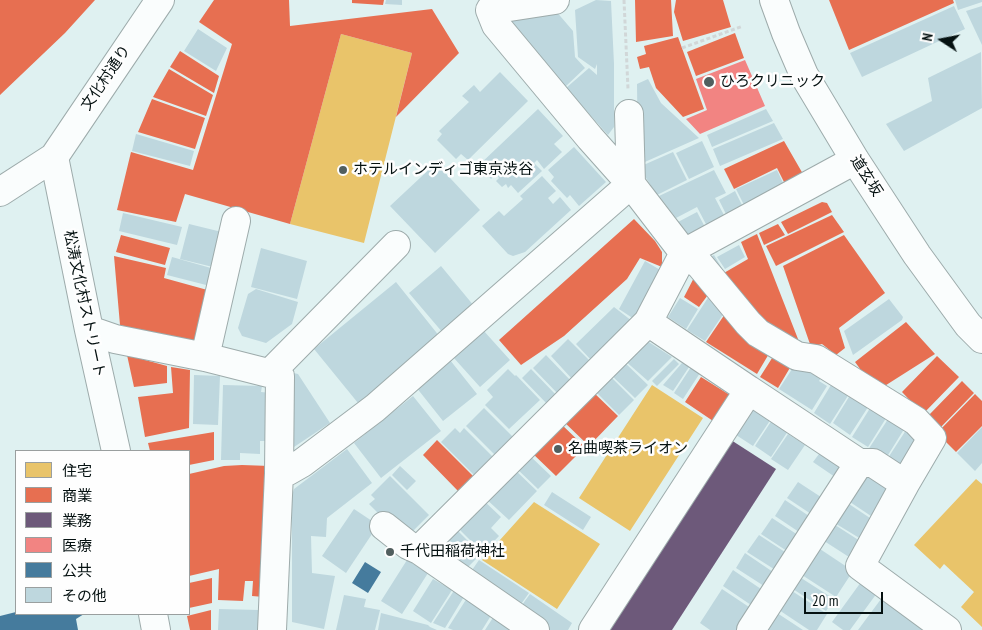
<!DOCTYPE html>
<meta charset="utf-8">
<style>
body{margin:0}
#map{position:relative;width:982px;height:630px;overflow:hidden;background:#dff1f1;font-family:"PT Sans Narrow","Noto Sans JP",sans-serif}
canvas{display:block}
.legend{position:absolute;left:15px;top:450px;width:175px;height:165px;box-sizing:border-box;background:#fefefe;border:1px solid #9a9f9f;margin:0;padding:6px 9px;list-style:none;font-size:15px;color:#051111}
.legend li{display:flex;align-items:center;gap:10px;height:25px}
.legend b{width:25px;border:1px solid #9a9f9f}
.north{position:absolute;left:917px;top:15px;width:50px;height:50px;-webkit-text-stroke:4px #fefefe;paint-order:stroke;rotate:281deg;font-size:14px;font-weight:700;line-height:20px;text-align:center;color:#051111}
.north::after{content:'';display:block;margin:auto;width:18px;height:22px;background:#051111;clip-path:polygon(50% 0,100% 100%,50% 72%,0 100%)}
.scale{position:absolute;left:804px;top:592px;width:79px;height:22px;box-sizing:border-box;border:2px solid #051111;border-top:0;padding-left:6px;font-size:15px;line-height:18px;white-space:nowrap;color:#051111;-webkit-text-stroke:4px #fefefe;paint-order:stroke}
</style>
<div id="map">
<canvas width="982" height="630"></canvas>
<ul class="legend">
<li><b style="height:14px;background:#e9c46a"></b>住宅</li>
<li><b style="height:14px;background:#e76f51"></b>商業</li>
<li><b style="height:14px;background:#6d597a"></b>業務</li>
<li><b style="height:14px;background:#f28482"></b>医療</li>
<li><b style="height:14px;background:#457b9d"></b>公共</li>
<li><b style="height:14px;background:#bed7de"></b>その他</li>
</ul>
<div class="north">N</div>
<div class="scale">20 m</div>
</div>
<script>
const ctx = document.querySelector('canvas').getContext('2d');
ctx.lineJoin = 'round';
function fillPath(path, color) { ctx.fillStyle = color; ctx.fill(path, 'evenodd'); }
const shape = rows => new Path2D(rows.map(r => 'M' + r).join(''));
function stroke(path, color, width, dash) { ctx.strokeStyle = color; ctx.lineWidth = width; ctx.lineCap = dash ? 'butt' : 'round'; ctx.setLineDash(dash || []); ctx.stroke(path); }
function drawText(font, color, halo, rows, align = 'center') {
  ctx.font = font + ' "PT Sans Narrow","Noto Sans JP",sans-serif'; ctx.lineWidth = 5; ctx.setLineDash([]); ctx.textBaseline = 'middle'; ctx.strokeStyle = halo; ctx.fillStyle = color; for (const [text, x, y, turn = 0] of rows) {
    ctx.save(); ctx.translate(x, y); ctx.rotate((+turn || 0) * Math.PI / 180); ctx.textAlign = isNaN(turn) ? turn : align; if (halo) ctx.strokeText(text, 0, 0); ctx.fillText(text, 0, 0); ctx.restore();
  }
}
const homes = shape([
 [341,34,412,53,364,243,290,224],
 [652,385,703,418,630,531,579,498],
 [976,479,982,484,982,627,961,607,974,592,944,564,940,569,914,545],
 [534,502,600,544,557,609,482,560]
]);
const shops = shape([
 [0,0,95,0,65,33,0,95],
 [214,0,289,0,290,26,432,9,459,53,396,117,412,53,341,34,290,224,185,194,176,222,117,210,131,152,193,170,232,44,199,22],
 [352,0,384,0,383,5,352,3],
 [635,0,671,0,673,36,636,42],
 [676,0,723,0,731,27,683,41,674,12],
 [829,0,953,0,954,3,849,50],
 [735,33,744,58,696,76,687,52],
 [678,37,704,109,683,117,656,88,649,67,640,69,637,57,646,54,644,46],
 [180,51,219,76,214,93,170,67],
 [169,69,213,95,206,116,153,97],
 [152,99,205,118,195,149,138,132],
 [784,141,803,174,785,184,777,168,734,189,724,169],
 [822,202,827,203,832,212,788,234,781,222],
 [832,215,844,232,776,266,766,246],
 [634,219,655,241,662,252,662,267,640,258,627,279,564,336,521,365,499,340],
 [778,224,785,235,764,245,759,233],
 [757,234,798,339,792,344,765,328,717,277,748,259,741,242],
 [121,235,170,248,165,265,116,252],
 [844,235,885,293,839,328,845,348,836,355,822,344,811,347,783,266],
 [114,256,166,268,164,278,211,291,198,345,120,325],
 [699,268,713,288,699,307,684,297],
 [727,311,770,352,757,374,706,342],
 [906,322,935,354,883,387,878,380,872,385,855,362],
 [127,355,167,366,167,383,134,387],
 [774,355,791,366,778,388,760,377],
 [937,356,959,377,923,414,902,392],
 [171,367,190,370,189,428,145,437,138,397,173,393],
 [701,377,733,397,716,423,685,402],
 [962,381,974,393,941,427,929,415],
 [591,390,618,416,589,446,562,420],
 [975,394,982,401,982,426,956,452,937,433],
 [560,423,585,447,556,476,531,452],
 [214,432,214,460,189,465,189,451,150,451,148,443],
 [437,440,473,476,458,491,423,455],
 [242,465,270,466,264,597,252,596,253,581,245,581,243,601,218,600,219,569,189,576,189,474,224,466],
 [212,578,212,603,189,608,189,583],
 [211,610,211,630,190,630,187,616]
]);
const offices = shape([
 [731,440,776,469,672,630,608,630]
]);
const health = shape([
 [745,60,765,106,700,134,686,119,707,110,696,79]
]);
const public = shape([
 [365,562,381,572,368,593,352,583],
 [16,612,16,614,84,614,76,619,78,630,0,630,0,616]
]);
const building = shape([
 [386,0,402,0,402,5,385,4],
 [596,0,611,1,614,64,614,127,608,135,566,88,589,68,597,75,597,64,595,69,578,57,575,10],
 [955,0,982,0,982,2,958,10],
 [954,6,965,29,862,77,850,53],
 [982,6,982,45,966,11],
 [555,10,573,31,575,57,585,68,565,87,507,23,512,15],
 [198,29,227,48,216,71,184,51],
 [981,52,982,108,904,151,886,124,932,101,928,78],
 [500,72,528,101,468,160,461,154,456,159,437,140,442,134,439,131,469,102,462,96,474,85,480,92],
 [648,79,661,103,699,138,638,165,637,84],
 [538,109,563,136,554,144,562,152,544,169,537,160,534,163,542,171,518,193,511,185,508,188,506,184,502,187,496,181,499,178,496,174,491,179,479,165],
 [766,109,773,121,712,147,707,135],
 [774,123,783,139,720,166,713,149],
 [136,134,194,151,190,166,132,151],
 [702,141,714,167,689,179,676,153],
 [574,147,606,182,579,206,570,195,567,198,551,181,554,177,548,170],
 [673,152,687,180,657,195,639,167],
 [436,163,480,210,435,253,390,206],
 [714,170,726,193,715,198,726,219,708,228,697,207,676,218,659,196],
 [777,170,784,185,744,205,736,189],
 [542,176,556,191,548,198,553,204,560,197,571,210,525,252,513,256,508,254,482,226,499,211,504,216,523,199,520,196],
 [735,191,742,205,726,214,719,200],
 [697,212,706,229,687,238,678,222],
 [123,213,182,227,177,245,119,231],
 [189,224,226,233,217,268,180,259],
 [739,245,745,257,725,269,717,257],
 [261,248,307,261,297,299,251,287],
 [714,255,723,270,713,275,704,261],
 [172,257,218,270,214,287,167,275],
 [645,261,662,271,634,319,619,309],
 [441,266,474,306,443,333,409,293],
 [396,282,440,337,358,403,314,349],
 [256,289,298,302,292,324,266,343,242,336,238,328,248,294],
 [713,290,726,310,705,341,687,330],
 [680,298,698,309,686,329,668,317],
 [889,299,903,317,902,320,853,355,844,331],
 [614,307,632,321,592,361,576,344],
 [483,330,510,360,480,387,453,357],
 [568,339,591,362,573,380,551,356],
 [644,339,672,357,648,381,623,359],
 [546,355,572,382,559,395,533,368],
 [674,359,679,364,657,386,652,381],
 [450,360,477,394,443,421,416,387],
 [622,360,648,385,635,398,609,373],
 [682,363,689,367,673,391,663,385],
 [804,364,823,375,819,381,827,386,812,410,779,389,794,366],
 [691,367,700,373,683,399,674,393],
 [508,369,515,376,516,375,540,400,509,429,485,405,493,397,487,390],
 [531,369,558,397,549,406,522,378],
 [289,372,298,374,330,423,288,451],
 [608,374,634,400,619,415,593,389],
 [194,375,220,376,218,425,193,424],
 [834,380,851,391,830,424,814,413],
 [223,385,262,386,261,392,272,393,270,441,260,441,260,454,240,453,240,460,221,460],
 [852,392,870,404,850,435,833,423],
 [413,396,441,431,381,478,354,443],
 [751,405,771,419,753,446,733,433],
 [872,405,888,415,868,447,852,437],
 [484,408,514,438,496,456,466,426],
 [890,416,906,426,885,460,868,450],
 [772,420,788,431,771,457,755,446],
 [908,427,923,436,901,470,886,461],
 [982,427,982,463,975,471,957,453],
 [455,428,460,433,464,428,493,457,474,475,441,442],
 [788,434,805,445,788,470,771,459],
 [347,449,372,483,327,518,326,537,311,536,312,573,335,576,324,629,292,622,292,495,294,489],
 [822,450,844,464,835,477,813,462],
 [528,454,551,476,538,489,515,467],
 [400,466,416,481,407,490,392,475],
 [513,468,537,491,509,520,484,497],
 [870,472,893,488,874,518,847,500],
 [390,476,429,515,410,534,384,519,369,504,375,499,371,495],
 [798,482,824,499,814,516,787,498],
 [552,492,591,517,583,530,544,505],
 [482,499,501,517,491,528,499,536,483,553,456,526],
 [785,500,812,518,802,534,775,516],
 [846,502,873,520,861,539,833,522],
 [354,509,378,525,346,573,322,556],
 [772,518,801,537,790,553,761,534],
 [832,523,860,541,849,557,821,539],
 [453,526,481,554,465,570,435,551],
 [759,535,788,554,777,571,747,552],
 [820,549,853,571,836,597,802,575],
 [745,553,773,572,764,586,736,568],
 [407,560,428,573,402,614,381,601],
 [479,560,529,593,519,607,470,573],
 [733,570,761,589,751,605,723,586],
 [798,576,834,599,826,611,790,587],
 [433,579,452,590,431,623,413,611],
 [861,582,877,593,850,630,843,630,832,622],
 [455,589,465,595,445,628,433,623],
 [722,589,752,609,738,630,710,630,700,623],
 [789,589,827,614,817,630,809,630,776,608],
 [530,594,572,623,568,630,550,630,519,609],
 [344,595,366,599,364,607,380,610,375,630,336,630],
 [467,598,492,614,482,630,453,630,448,628],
 [881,599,925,630,858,630],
 [219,609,259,610,258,630,218,630],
 [774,611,803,630,761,630],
 [381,613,428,625,430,627,437,630,378,630],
 [494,616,516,630,485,630]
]);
const path = shape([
 [624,0,628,89],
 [682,48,743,26]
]);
const minor = shape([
 [555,0,490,10,496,25,590,138,631,184,684,253,700,265,748,323,758,333,797,356,816,359,916,421,932,438,905,484,860,566,947,630],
 [774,0,786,33,804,75,855,160,917,255,968,325,982,339],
 [629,114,631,184],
 [54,157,89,330,116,451],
 [0,192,54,157,160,0],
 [648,322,684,253,855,160],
 [89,330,115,339,205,357,280,376,279,473,272,630],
 [205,357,236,221],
 [270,373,396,245],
 [749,390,859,463,873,463,905,484],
 [279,473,288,471,302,463,375,408,631,184],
 [384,526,408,545,419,550],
 [153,614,156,630],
 [535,630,419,550,648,322,749,390,593,630],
 [751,630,859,463]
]);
const markers = [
 [709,82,6,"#515f5f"],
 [343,170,5,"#515f5f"],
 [558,449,5,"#515f5f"],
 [390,552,5,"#515f5f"]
];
const streetNames = [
 ["文化村通り",106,78,-56],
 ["道玄坂",866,176,57],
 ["松涛文化村ストリート",84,304,78]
];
const poiNames = [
 ["ひろクリニック",720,82],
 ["ホテルインディゴ東京渋谷",353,170],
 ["名曲喫茶ライオン",568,449],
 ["千代田稲荷神社",400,552]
];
fillPath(homes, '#e9c46a');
fillPath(shops, '#e76f51');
fillPath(offices, '#6d597a');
fillPath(health, '#f28482');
fillPath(public, '#457b9d');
fillPath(building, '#bed7de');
stroke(minor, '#9dabab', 30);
stroke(path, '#d1d7d8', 3, [4, 2.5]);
stroke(minor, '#fafdfd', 28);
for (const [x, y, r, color] of markers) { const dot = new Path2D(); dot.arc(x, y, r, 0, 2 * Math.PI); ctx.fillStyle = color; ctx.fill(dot); stroke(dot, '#fefefe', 2); }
drawText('15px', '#051111', '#fefefe', streetNames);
drawText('15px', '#051111', '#fefefe', poiNames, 'left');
</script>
